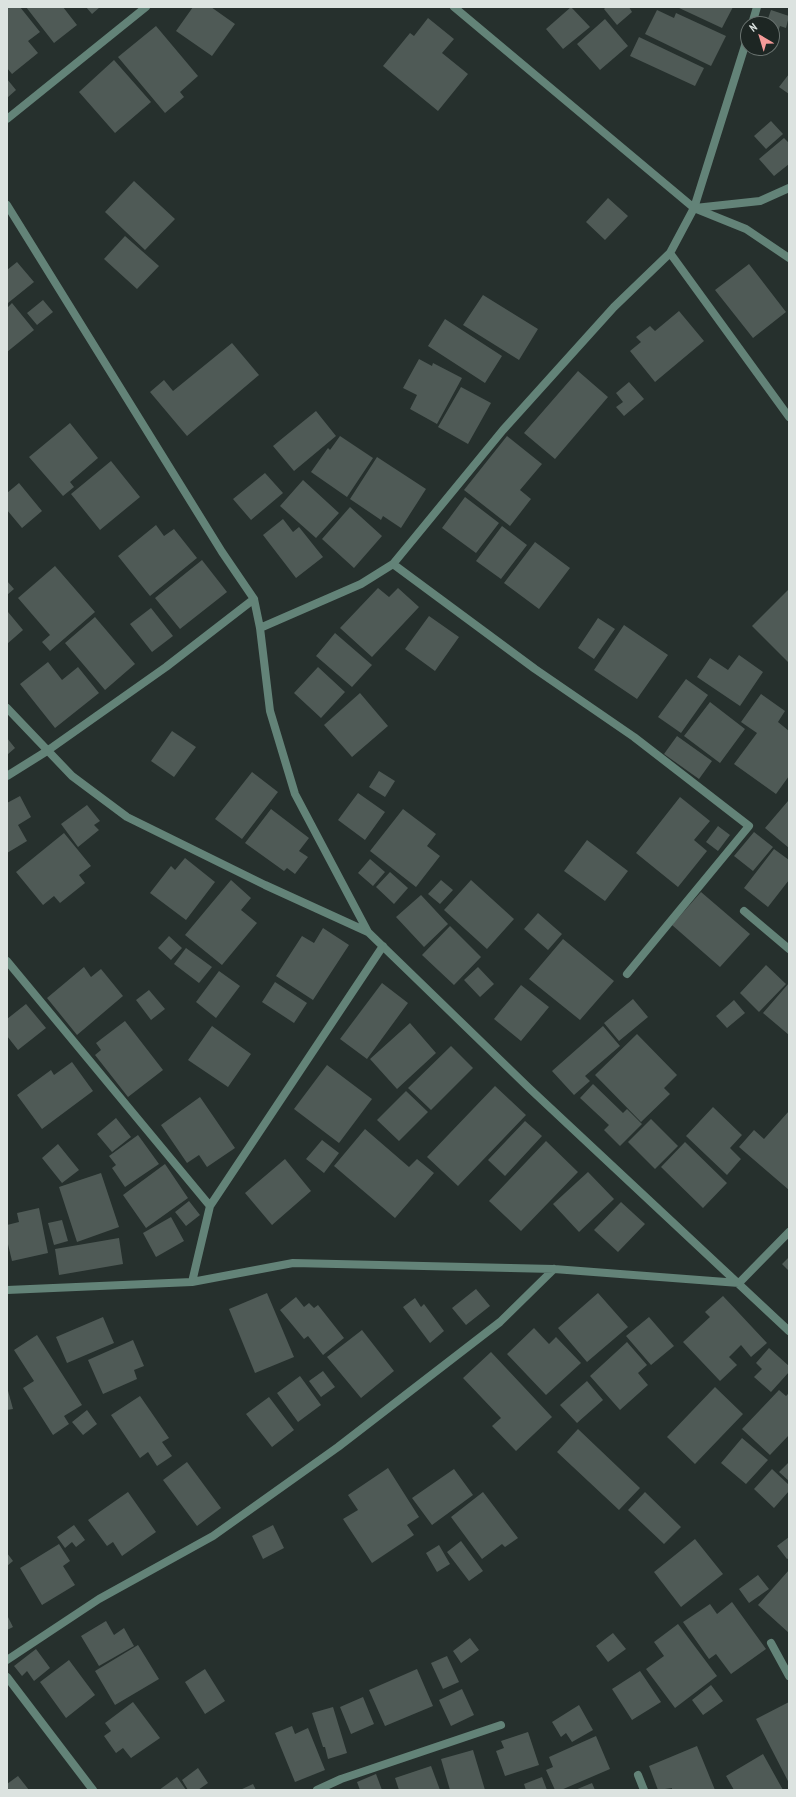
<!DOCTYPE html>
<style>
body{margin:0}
#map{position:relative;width:796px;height:1797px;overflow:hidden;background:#26302d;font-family:"PT Sans Narrow",sans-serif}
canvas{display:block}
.frame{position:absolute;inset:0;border:8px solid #dce3e0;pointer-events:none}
.north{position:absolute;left:740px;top:16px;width:40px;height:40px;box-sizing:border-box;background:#1d2623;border:1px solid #69726f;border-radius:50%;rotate:322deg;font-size:11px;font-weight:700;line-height:16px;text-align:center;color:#dce3e0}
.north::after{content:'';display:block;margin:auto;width:14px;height:18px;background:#f59b99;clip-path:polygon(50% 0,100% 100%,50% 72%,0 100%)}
</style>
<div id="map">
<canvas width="796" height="1797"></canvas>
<div class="frame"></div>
<div class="north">N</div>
</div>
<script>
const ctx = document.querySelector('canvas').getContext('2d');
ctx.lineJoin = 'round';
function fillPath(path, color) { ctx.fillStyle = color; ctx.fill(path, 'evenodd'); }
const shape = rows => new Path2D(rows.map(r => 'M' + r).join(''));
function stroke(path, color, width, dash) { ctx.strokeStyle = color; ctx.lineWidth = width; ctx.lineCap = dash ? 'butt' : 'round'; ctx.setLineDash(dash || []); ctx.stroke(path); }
const building = shape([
 [7,7,20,7,40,32,28,41,38,53,12,74,7,68],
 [26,7,63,7,77,25,54,43],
 [86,7,100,7,92,14],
 [193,7,211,7,235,24,212,56,176,31],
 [571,7,590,27,563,49,546,29],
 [606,7,629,7,632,12,617,25,604,9],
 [677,7,733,7,722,28],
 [657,10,674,18,676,13,726,36,711,66,645,34],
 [771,10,789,16,786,28,780,26,777,34,772,32,772,24,766,24],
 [428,18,454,39,442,53,468,74,438,111,383,66,410,33,414,36],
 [605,19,628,46,600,70,577,44],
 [156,26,198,76,180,92,184,97,165,113,118,57],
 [639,37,704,68,695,86,630,56],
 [114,60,151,102,115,133,79,92],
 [789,74,789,94,779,87],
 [7,79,16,90,7,98],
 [771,121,783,134,766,149,754,136],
 [784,138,789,143,789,164,774,176,759,159],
 [134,181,175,219,145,250,105,212],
 [608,198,628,216,605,240,586,222],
 [125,236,159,266,137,289,104,259],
 [17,262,34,282,8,303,7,270],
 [749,264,786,312,753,338,715,290],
 [483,295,538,329,519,360,463,325],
 [43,300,53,312,37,325,27,313],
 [12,303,34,330,7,352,7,308],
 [679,311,704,341,655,382,630,351,641,342,636,337,650,326,655,331],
 [445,319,502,356,485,383,428,346],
 [232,343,259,375,187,436,150,392,164,380,173,391],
 [419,359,432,366,433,363,462,378,437,424,410,409,417,395,403,388],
 [578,371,608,397,555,459,524,433],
 [629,382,644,399,624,416,616,407,623,402,616,393],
 [461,387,491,403,468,444,438,427],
 [316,411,336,436,294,471,273,446],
 [70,423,98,458,70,482,74,487,63,496,29,457],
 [340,436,373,458,347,497,311,472,328,448,330,450],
 [507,436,542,464,520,490,531,499,510,526,464,490],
 [377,457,426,489,401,528,383,516,381,520,350,499],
 [111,461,140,497,100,530,71,494],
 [265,473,283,493,251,520,233,499],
 [303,480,339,513,316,538,280,506],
 [19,483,42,511,22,528,7,510,7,493],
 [465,497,499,523,476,553,442,528],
 [350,507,382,536,354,568,322,539],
 [283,519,293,532,299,527,323,557,296,578,263,535],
 [156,525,164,536,174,529,197,558,150,596,118,556],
 [502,526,527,545,501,579,476,561],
 [535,542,570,568,539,609,504,583],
 [202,560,227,592,180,629,155,598],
 [55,566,95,612,50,651,42,642,50,635,18,598],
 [7,581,14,589,7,595],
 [378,588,389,597,398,588,419,607,372,657,340,628],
 [789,589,789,663,752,626],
 [151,608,173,636,152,652,130,624],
 [8,612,23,630,7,644,7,613],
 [429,616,459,637,435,671,405,649],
 [95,617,135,664,105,690,65,643],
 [598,618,615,629,594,659,578,648],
 [624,625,668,655,637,699,594,670],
 [335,633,372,665,352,687,316,656],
 [739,655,763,672,740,706,697,677,710,658,728,670],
 [48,662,62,680,78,667,99,693,55,728,20,684],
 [318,667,345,692,321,718,294,693],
 [686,679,708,695,681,733,658,717],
 [360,693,388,726,352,757,324,725],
 [761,694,785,711,778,722,789,731,789,776,776,794,734,764,757,733,741,722],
 [710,702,745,729,720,763,684,736],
 [172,731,196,747,174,777,151,761],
 [677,736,712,761,699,779,664,754],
 [7,738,15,748,7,755],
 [379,771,395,781,385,797,369,787],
 [252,772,278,792,242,839,215,819],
 [358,793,385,812,365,840,338,820],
 [20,796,31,817,18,825,27,841,7,853,7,803],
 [680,797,710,821,694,840,707,851,678,887,636,853],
 [788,801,789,802,789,848,765,828],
 [87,805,100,821,94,825,99,830,78,847,61,824],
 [271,809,309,838,299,851,308,857,295,874,287,868,284,871,245,843],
 [403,809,436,834,427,846,440,856,416,887,370,851],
 [718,826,730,835,718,851,706,842],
 [754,832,773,847,753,871,734,856],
 [64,833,91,866,79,875,85,883,60,903,54,896,43,905,16,872],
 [587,840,628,871,605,901,564,871],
 [774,849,789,860,789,880,768,907,744,888],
 [185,858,215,882,186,920,150,893,171,866,175,870],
 [370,859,385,872,373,886,358,873],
 [390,872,408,888,394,904,376,887],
 [231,880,251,898,241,910,257,923,222,965,185,935],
 [441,880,453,890,440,904,428,894],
 [471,880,514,919,487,949,444,910],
 [701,892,750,934,720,967,672,925],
 [421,895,448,924,424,947,396,917],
 [538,913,562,934,548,950,524,929],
 [450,926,481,957,454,985,422,955],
 [323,928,349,945,313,1000,276,976,302,936,314,943],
 [169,936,182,948,171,960,158,948],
 [563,939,614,981,580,1020,529,979],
 [186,948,212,967,199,983,174,964],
 [766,965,786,984,759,1012,740,993],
 [84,967,91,977,101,969,123,996,77,1035,47,998],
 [478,967,494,984,480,997,464,980],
 [219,971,240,986,216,1018,196,1002],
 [275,982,307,1003,294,1023,262,1002],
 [382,983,408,1003,367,1059,340,1039],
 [789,983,789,1035,763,1013],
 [521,985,549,1007,521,1041,494,1019],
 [149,990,165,1009,151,1020,136,1000],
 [633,999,648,1017,619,1041,604,1023],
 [734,1000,745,1013,727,1028,716,1016],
 [26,1004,46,1028,18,1050,7,1036,7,1019],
 [125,1021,163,1070,128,1097,95,1055,101,1050,96,1043],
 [410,1023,436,1053,397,1089,370,1059],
 [212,1026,251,1054,228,1087,188,1060],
 [603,1026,620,1046,585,1076,590,1081,574,1095,552,1071],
 [637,1034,677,1075,664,1088,670,1094,641,1122,595,1075],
 [451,1046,473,1068,431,1110,408,1088],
 [72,1062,93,1091,42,1129,17,1095,51,1070,54,1075],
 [327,1065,372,1099,339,1143,294,1109],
 [593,1084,623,1113,627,1109,642,1124,620,1146,604,1130,609,1125,580,1098],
 [495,1086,526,1115,458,1186,427,1157],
 [406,1091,428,1112,399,1141,377,1120],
 [200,1097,235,1148,207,1167,199,1155,187,1163,161,1125],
 [713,1107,742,1135,730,1148,741,1159,727,1175,686,1136],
 [789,1111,789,1190,739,1147,754,1130,764,1139],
 [116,1118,131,1137,112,1152,97,1134],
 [651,1119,678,1146,655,1169,628,1142],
 [525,1121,542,1136,505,1176,488,1160],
 [365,1129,409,1167,417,1159,434,1173,395,1218,334,1166],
 [138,1135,159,1164,125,1187,112,1168,116,1165,109,1156],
 [322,1140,339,1153,324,1173,306,1159],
 [546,1141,578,1172,521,1231,489,1201],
 [685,1142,727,1183,703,1208,661,1167],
 [58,1144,79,1170,62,1183,42,1158],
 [285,1159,311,1191,272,1225,245,1193],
 [165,1164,188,1198,146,1228,123,1195],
 [588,1172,614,1199,579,1232,553,1204],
 [101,1173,119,1227,77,1242,59,1187],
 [189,1201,200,1215,186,1226,175,1212],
 [621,1202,645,1224,618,1252,594,1230],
 [39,1208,48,1253,12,1261,7,1240,7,1225,19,1222,17,1213],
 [171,1217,184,1241,156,1257,143,1233],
 [62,1220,68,1241,54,1245,48,1223],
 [119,1238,123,1264,59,1275,55,1249],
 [789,1257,789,1271,782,1264],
 [476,1289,490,1306,466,1325,452,1308],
 [267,1293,294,1357,255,1373,229,1309],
 [598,1293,628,1327,587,1362,558,1328],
 [723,1296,767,1343,751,1357,741,1345,729,1357,737,1365,720,1381,683,1342,710,1317,705,1312],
 [296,1297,304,1307,309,1303,314,1308,318,1305,344,1338,323,1355,308,1336,304,1339,280,1310],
 [415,1298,421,1307,424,1304,444,1331,430,1343,403,1307],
 [103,1317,114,1343,67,1363,56,1337],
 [649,1317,674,1346,651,1365,626,1336],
 [534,1328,549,1344,556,1337,581,1363,546,1395,507,1354],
 [362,1330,394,1371,361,1398,327,1357],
 [37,1335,82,1405,64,1416,69,1424,53,1435,23,1388,34,1381,14,1350],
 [133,1340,144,1366,134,1370,137,1379,103,1394,88,1360],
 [627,1342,647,1365,638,1373,648,1385,620,1410,590,1376],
 [769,1348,789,1366,789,1372,771,1392,754,1377,762,1369,756,1363],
 [491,1352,552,1417,516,1451,492,1426,501,1418,463,1378],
 [323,1371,335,1387,321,1397,309,1381],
 [300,1376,321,1405,298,1422,277,1393],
 [587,1381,603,1400,577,1423,560,1405],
 [7,1387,13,1409,7,1410],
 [715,1387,743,1414,695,1464,667,1437],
 [779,1390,786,1396,789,1393,789,1435,770,1455,742,1429],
 [140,1396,169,1438,162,1442,172,1456,157,1466,148,1452,140,1458,111,1415],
 [269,1397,294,1430,272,1447,246,1414],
 [87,1410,97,1424,83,1435,72,1422],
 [578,1429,640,1488,619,1510,557,1452],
 [742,1438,768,1460,746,1484,721,1463],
 [187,1462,221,1508,197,1526,163,1480],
 [789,1462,789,1481,779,1472],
 [388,1468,419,1517,407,1525,414,1535,372,1563,343,1519,358,1510,348,1495],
 [454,1469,473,1495,432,1525,412,1498],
 [772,1469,789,1485,789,1491,774,1508,754,1489],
 [128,1492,156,1532,122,1556,113,1542,107,1546,88,1520],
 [483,1492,518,1538,505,1547,502,1544,482,1559,451,1517],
 [645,1492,681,1527,664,1544,628,1510],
 [74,1525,85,1540,76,1547,72,1542,65,1548,57,1537],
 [273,1525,284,1548,263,1559,252,1536],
 [789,1537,789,1558,787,1559,777,1546],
 [695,1539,723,1574,681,1607,654,1572],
 [461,1541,483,1571,469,1581,447,1552],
 [59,1544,70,1561,63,1566,75,1585,42,1605,20,1568],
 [439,1545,450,1564,437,1572,426,1553],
 [7,1553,13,1561,7,1566],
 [789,1570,789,1633,758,1605],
 [758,1575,769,1589,749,1603,739,1589],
 [732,1602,766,1649,731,1674,716,1654,709,1659,683,1622,710,1604,717,1614],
 [7,1615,13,1627,7,1630],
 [106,1621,114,1635,124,1628,134,1646,99,1666,81,1636],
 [678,1624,717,1676,675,1708,646,1669,664,1656,654,1642],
 [613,1633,626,1649,608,1662,596,1646],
 [470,1638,479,1650,461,1663,453,1651],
 [138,1645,159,1679,115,1705,95,1671],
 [36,1649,50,1668,34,1681,27,1671,22,1676,14,1666],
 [447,1656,459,1682,443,1689,431,1663],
 [69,1660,95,1695,66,1718,40,1682],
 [205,1669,225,1701,205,1714,185,1682],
 [417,1669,433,1706,385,1726,369,1690],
 [640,1671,661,1702,632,1720,612,1689],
 [711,1685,723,1701,703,1715,692,1700],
 [462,1689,474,1715,451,1726,439,1700],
 [363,1697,374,1724,351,1734,340,1707],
 [133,1702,160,1738,131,1758,123,1748,116,1753,104,1736,111,1731,105,1723],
 [789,1702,789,1783,756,1719],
 [579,1705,593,1730,572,1742,566,1733,561,1737,552,1722],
 [333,1707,347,1753,328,1759,325,1747,323,1747,312,1713],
 [292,1726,295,1734,308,1728,325,1770,295,1782,275,1733],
 [528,1732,539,1765,505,1776,496,1751,504,1748,501,1741],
 [596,1736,610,1769,561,1790,555,1790,546,1770,553,1767,549,1757],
 [697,1746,715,1790,672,1790,672,1788,658,1790,649,1766],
 [473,1750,485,1790,450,1790,441,1759],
 [763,1754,783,1790,734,1790,726,1776],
 [431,1766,440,1790,399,1790,395,1778],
 [198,1768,208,1783,198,1790,188,1790,182,1780],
 [376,1774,382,1790,360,1790,357,1782],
 [18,1776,29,1790,7,1790,7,1784],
 [177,1777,186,1790,159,1790],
 [542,1777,547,1790,526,1790,524,1784],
 [592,1783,595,1790,575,1790],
 [253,1784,256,1790,240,1790]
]);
const minor = shape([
 [454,7,694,208,746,229,789,258],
 [752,24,757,7],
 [7,119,146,7],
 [7,205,222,552,254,599,260,628,270,711,295,794,368,932],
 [695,208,760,201,789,188],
 [670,253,789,417],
 [393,564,535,669,634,737,749,826,627,974],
 [260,628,361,584,393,564,503,430,614,307,670,253,694,208,748,36],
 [7,708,72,776,127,817,265,885,368,932,529,1088,789,1331],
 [7,776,47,751,166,667,254,599],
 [744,911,789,949],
 [7,961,210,1206],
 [192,1282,210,1206,383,946],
 [7,1290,192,1282,293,1263,554,1269,739,1283,789,1232],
 [771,1643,789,1676],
 [7,1660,99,1599,213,1536,338,1447,500,1322,554,1269],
 [7,1677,93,1790],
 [638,1775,644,1790],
 [317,1790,341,1779,501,1725]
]);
fillPath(building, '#4f5a56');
stroke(minor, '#638378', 8);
</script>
